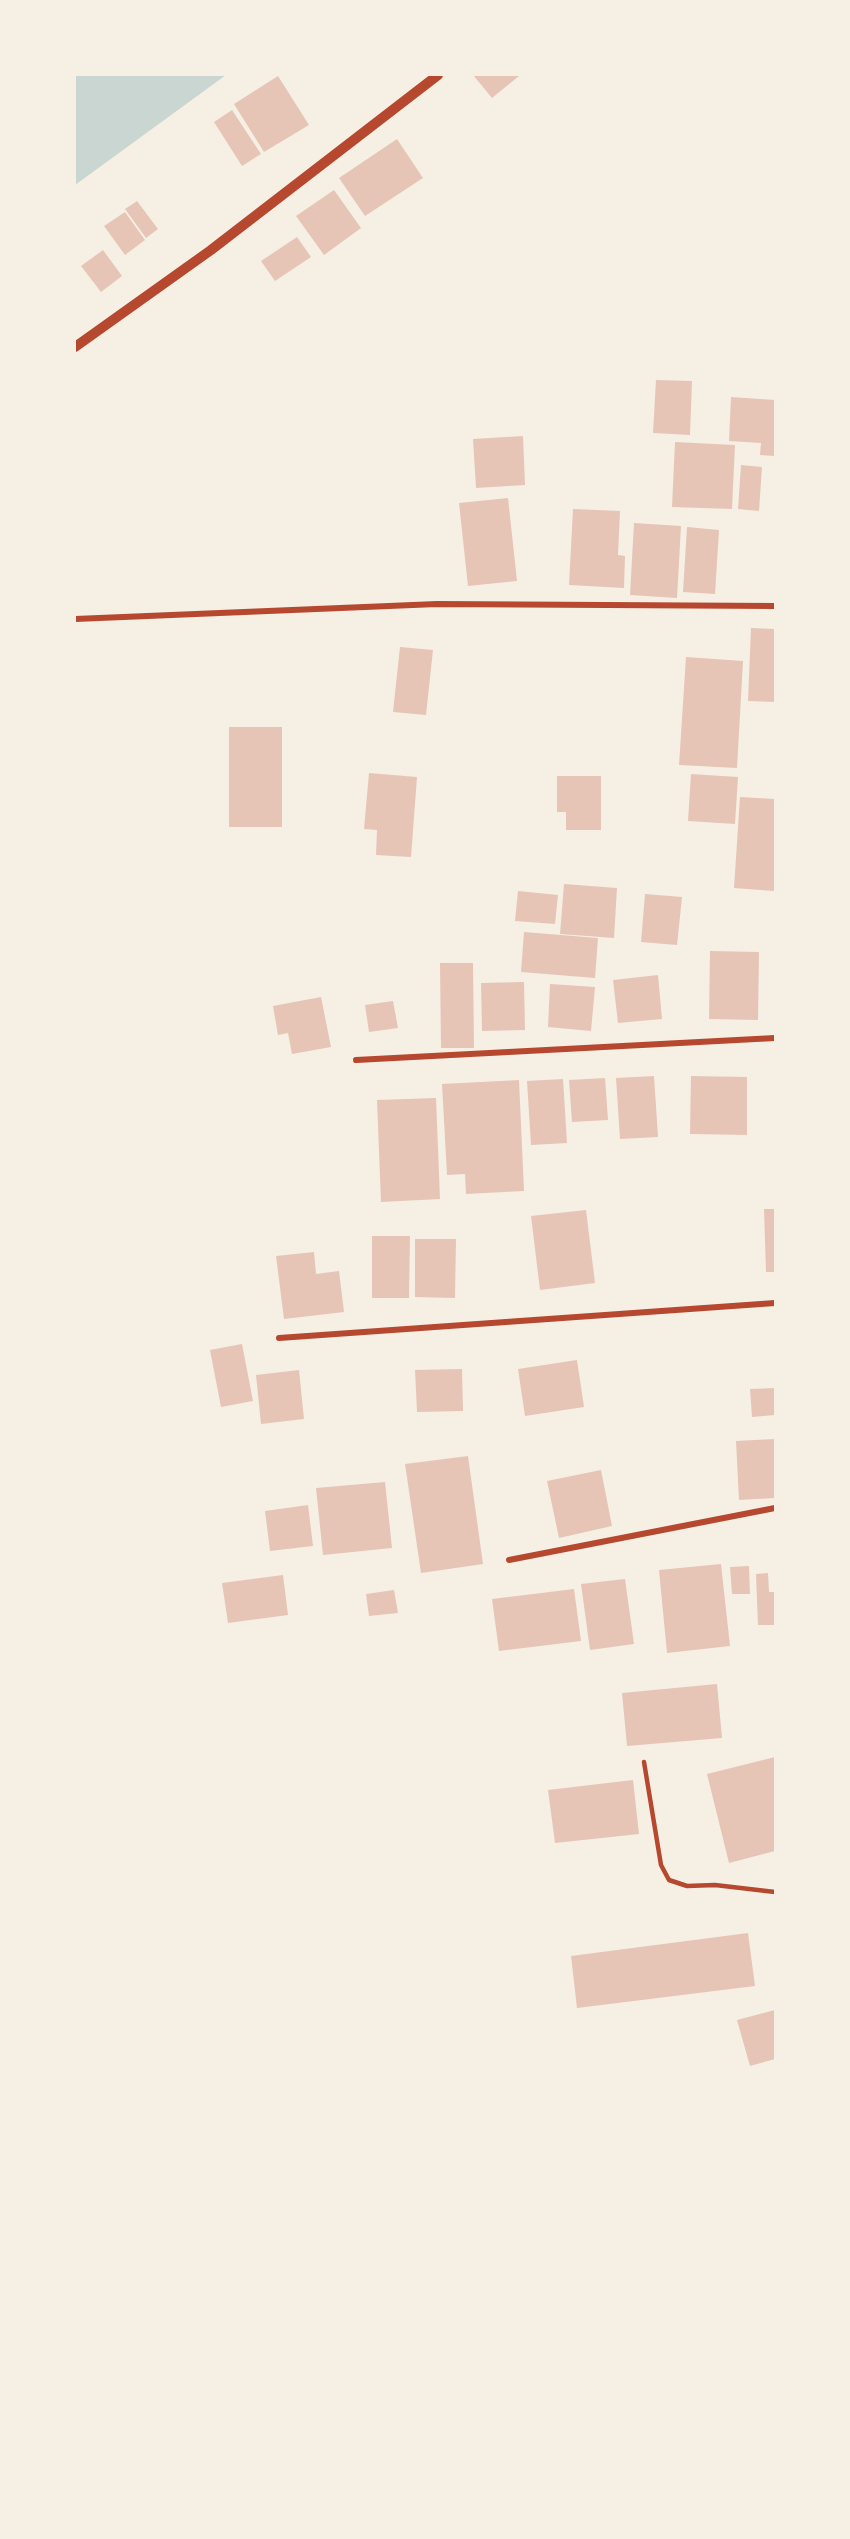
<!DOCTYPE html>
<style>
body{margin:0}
#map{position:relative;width:850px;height:2539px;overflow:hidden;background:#f6efe4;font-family:"Noto Sans",sans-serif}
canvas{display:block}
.frame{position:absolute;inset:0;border:76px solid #f6efe4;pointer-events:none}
</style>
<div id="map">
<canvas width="850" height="2539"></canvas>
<div class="frame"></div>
</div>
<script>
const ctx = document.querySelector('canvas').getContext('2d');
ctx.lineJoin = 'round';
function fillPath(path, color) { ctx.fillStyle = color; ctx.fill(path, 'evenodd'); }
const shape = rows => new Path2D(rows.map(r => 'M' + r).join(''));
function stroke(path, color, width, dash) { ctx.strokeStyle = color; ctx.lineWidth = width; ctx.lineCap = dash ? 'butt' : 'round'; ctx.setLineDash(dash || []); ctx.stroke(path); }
const water = shape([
 [75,75,226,75,75,185]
]);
const building = shape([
 [473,75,518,75,519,76,492,98],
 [278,76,309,125,264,152,234,104],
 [232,110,261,154,242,166,214,122],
 [397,139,423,178,365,216,339,178],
 [334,190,361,228,324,255,296,216],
 [137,201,158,229,146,238,125,209],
 [125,212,145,240,125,255,104,226],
 [297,237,311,257,275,281,261,261],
 [103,250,122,276,101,292,81,266],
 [656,380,692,381,690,435,653,433],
 [731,397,775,400,775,456,760,455,761,443,729,441],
 [523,436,525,485,476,488,473,439],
 [675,442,735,445,732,509,672,507],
 [741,465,762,467,759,511,738,509],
 [508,498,517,581,468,586,459,503],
 [573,509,620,511,618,555,625,556,624,588,569,585],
 [634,523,681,526,677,598,630,595],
 [687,527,719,530,715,594,683,592],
 [751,628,775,629,775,702,748,701],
 [400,647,433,650,426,715,393,712],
 [686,657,743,661,737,768,679,765],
 [229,727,282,727,282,827,229,827],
 [369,773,417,777,411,857,376,855,377,830,364,829],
 [691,774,738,777,735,824,688,821],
 [557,776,601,776,601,830,566,830,566,812,557,812],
 [740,797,775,799,774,891,734,888],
 [564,884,617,888,614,938,560,934],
 [518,891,558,895,555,924,515,921],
 [645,894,682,897,677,945,641,942],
 [524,932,598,938,595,978,521,972],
 [710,951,759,952,758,1020,709,1019],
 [440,963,473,963,474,1048,441,1048],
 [658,975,662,1019,618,1023,613,980],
 [524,982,525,1030,482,1031,481,983],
 [550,984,595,987,591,1031,548,1027],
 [321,997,331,1047,292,1054,288,1033,278,1035,273,1006],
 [393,1001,398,1028,369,1032,365,1005],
 [654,1076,658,1137,620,1139,616,1078],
 [691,1076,747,1077,747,1135,690,1134],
 [605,1078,608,1120,572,1122,569,1080],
 [563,1079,567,1143,531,1145,527,1081],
 [519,1080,524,1191,466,1194,465,1174,447,1175,442,1084],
 [436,1098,440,1199,381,1202,377,1100],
 [764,1209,775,1209,775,1272,766,1272],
 [586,1210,595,1283,540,1290,531,1216],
 [372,1236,410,1236,409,1298,372,1298],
 [415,1239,456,1239,455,1298,415,1297],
 [314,1252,316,1274,339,1271,344,1312,284,1319,276,1256],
 [242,1344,253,1401,221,1407,210,1350],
 [577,1360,584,1407,525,1416,518,1369],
 [462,1369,463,1411,417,1412,415,1370],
 [299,1370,304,1419,261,1424,256,1375],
 [775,1388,775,1415,752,1417,750,1389],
 [775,1439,775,1498,739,1500,736,1441],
 [468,1456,483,1564,421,1573,405,1464],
 [601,1470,612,1526,559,1538,547,1481],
 [385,1482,392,1548,323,1555,316,1488],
 [308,1505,313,1546,270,1551,265,1511],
 [721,1564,730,1646,667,1653,659,1570],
 [749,1566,750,1594,732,1594,730,1567],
 [768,1573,769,1592,775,1592,775,1625,758,1625,756,1574],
 [283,1575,288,1615,228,1623,222,1583],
 [625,1579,634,1644,590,1650,581,1584],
 [574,1589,581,1641,499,1651,492,1599],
 [394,1590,398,1613,369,1616,366,1594],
 [717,1684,722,1738,627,1746,622,1693],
 [775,1757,775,1851,729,1863,707,1774],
 [633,1780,639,1834,555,1843,548,1790],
 [748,1933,755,1986,577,2008,571,1956],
 [775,2010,775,2059,750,2066,737,2020]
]);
const service = shape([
 [644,1762,661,1865,669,1880,687,1886,715,1885,775,1892]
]);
const minor = shape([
 [75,619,437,604,775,606],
 [356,1060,775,1038],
 [279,1338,775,1303],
 [509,1560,775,1508]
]);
const tertiary = shape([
 [75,347,211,250,438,75]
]);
fillPath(water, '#c9d6d2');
fillPath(building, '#e6c5b7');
stroke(service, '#b5482f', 4.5);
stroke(minor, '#b5482f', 6);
stroke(tertiary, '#b5482f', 10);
</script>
